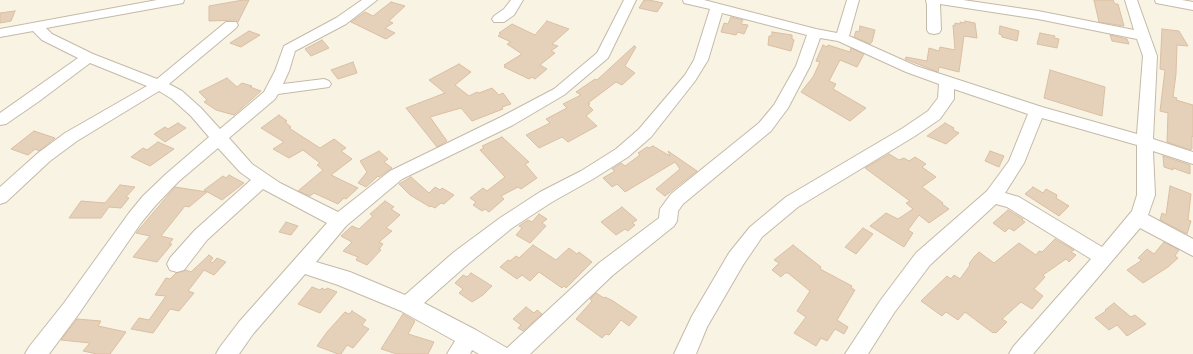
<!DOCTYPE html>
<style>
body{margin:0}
canvas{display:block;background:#f8f3e3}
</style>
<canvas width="1193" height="354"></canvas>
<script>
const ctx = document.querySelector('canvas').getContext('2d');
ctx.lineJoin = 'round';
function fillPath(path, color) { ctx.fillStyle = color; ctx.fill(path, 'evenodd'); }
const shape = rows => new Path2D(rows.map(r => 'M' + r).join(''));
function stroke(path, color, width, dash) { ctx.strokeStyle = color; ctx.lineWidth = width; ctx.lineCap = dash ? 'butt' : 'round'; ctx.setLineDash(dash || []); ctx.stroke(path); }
const building = shape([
 [243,0,249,0,238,22,236,20,209,21,209,6,243,0],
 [644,0,649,0,663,3,657,12,639,8,644,0],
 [1094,0,1113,0,1115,4,1118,4,1124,26,1099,22,1094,0],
 [391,2,405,6,389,21,393,23,385,28,395,33,386,39,351,22,365,12,373,16,391,2],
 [15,11,11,21,0,23,0,13,15,11],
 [731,17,743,20,741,24,748,25,744,34,738,32,736,35,721,32,724,23,728,24,731,17],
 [547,21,569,29,552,44,558,46,551,51,555,53,540,65,547,69,535,79,532,77,529,79,504,67,506,66,504,65,522,54,507,44,511,42,498,36,501,34,499,33,512,24,535,35,547,21],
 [965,21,975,23,977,38,964,36,959,72,939,67,938,72,905,59,906,57,927,61,929,48,939,51,940,47,955,50,953,25,955,26,955,23,960,24,960,22,965,23,965,21],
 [860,26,875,30,872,42,870,44,854,37,856,31,859,32,860,26],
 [1000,26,1019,31,1017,41,1002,37,1002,35,999,34,1000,26],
 [1162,29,1179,31,1188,46,1177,45,1176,74,1173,97,1177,98,1176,100,1193,105,1193,137,1192,136,1192,149,1190,150,1167,142,1168,113,1160,111,1165,70,1160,69,1162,29],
 [249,31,260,35,241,47,230,43,249,31],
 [772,32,792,35,792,39,794,40,791,51,768,45,769,36,772,36,772,32],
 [1040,33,1055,36,1054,38,1059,39,1057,48,1037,44,1040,33],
 [1110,35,1127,39,1129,44,1112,41,1110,35],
 [322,40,329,48,311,56,305,49,322,40],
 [823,45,827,47,828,45,850,52,851,48,864,54,857,67,840,60,829,81,836,84,833,89,866,108,850,121,801,92,813,77,820,62,816,61,823,45],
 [634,46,636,47,625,66,635,73,622,85,616,82,588,103,590,104,588,105,593,110,586,116,597,126,568,142,562,137,539,148,526,135,550,123,546,119,567,108,563,104,581,95,576,92,595,79,597,80,634,46],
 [353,62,357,73,338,79,331,70,353,62],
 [459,64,471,72,455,85,469,96,477,92,479,93,492,88,499,95,503,93,511,104,502,107,503,109,472,121,461,108,430,117,447,141,437,147,406,108,445,93,429,80,459,64],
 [1050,70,1105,87,1102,116,1044,98,1050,70],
 [227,78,237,87,242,83,252,86,250,87,261,91,234,115,216,110,204,102,207,100,199,92,227,78],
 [279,115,287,121,285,122,291,127,289,128,320,148,334,139,346,148,341,151,352,159,331,175,358,188,346,199,344,198,338,204,314,193,310,196,298,191,323,170,317,165,320,163,303,150,289,158,273,149,284,142,261,128,279,115],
 [178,123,186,128,165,142,154,134,165,127,168,129,178,123],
 [945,123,954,128,953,130,959,133,946,144,927,136,945,123],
 [34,131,55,138,39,151,35,149,28,155,11,149,34,131],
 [502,137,529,162,525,164,537,178,521,189,518,187,501,196,504,199,489,212,485,209,482,211,473,205,476,202,470,198,483,188,487,191,505,177,480,150,484,148,482,146,502,137],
 [158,142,174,149,150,166,131,157,143,148,147,150,158,142],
 [653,146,670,156,668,151,697,171,665,196,656,189,680,169,675,162,625,192,617,184,612,187,603,178,615,171,612,169,621,163,625,166,640,155,638,153,647,147,649,148,653,146],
 [379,151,388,159,384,162,392,168,379,177,378,176,366,187,358,183,367,172,360,161,379,151],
 [990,151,1004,156,999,167,985,161,990,151],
 [889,154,899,160,904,158,909,161,915,157,926,164,922,167,936,177,922,187,943,203,942,204,949,209,929,223,919,215,908,230,913,233,904,247,870,226,886,213,898,219,913,209,906,203,910,201,865,168,889,154],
 [1163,156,1190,165,1190,174,1173,168,1173,170,1164,167,1163,156],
 [229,175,244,183,222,200,204,190,223,176,226,178,229,175],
 [411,177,429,193,435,187,440,190,442,188,454,195,444,204,441,203,435,208,431,206,430,207,410,195,399,184,411,177],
 [120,185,135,187,126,197,129,198,121,208,109,207,101,218,69,218,81,201,105,203,120,185],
 [1170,186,1191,194,1188,220,1191,221,1187,234,1160,220,1162,213,1166,215,1170,186],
 [175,187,207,192,189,207,185,206,161,236,173,239,169,244,172,244,157,262,133,257,150,236,136,233,175,187],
 [1033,187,1043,193,1046,189,1057,195,1056,198,1069,206,1059,216,1025,194,1033,187],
 [385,201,394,207,391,209,400,215,386,228,392,231,379,242,383,244,379,249,381,250,367,265,356,260,358,257,343,251,352,242,341,236,352,226,359,229,373,216,370,214,385,201],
 [622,207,637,220,632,223,635,225,628,231,625,229,616,235,601,222,622,207],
 [1008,210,1023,219,1022,220,1025,222,1014,231,1009,228,1005,232,993,223,1008,210],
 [539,214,547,219,542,223,546,226,530,243,516,235,522,228,519,226,528,220,532,222,539,214],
 [286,222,298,226,291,235,279,232,286,222],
 [863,228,873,234,856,254,845,247,863,228],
 [1055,239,1074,250,1071,252,1076,255,1069,262,1066,259,1043,275,1045,277,1034,289,1043,296,1032,309,1021,302,1002,319,1007,322,996,333,994,332,993,333,965,312,958,320,946,312,942,316,921,301,947,276,951,279,954,275,960,279,970,265,969,264,974,257,979,252,994,263,1019,243,1036,255,1039,251,1042,252,1055,239],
 [1164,242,1179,250,1175,256,1178,258,1168,267,1143,283,1127,270,1142,260,1138,258,1147,249,1154,254,1164,242],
 [533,245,556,260,569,248,577,254,579,252,592,262,566,288,564,286,562,288,539,272,530,281,522,275,517,279,500,267,508,260,510,261,516,256,519,258,533,245],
 [793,245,821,267,820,269,852,286,851,288,855,290,837,320,848,327,844,334,835,329,827,341,821,338,816,346,794,333,806,317,797,311,810,291,788,273,785,273,781,277,772,270,779,263,774,260,793,245],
 [209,255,213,258,210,262,212,263,217,258,226,262,214,275,204,270,188,291,194,293,179,311,170,309,153,333,131,329,139,318,149,320,166,296,155,295,166,278,170,279,176,273,186,270,191,272,209,255],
 [471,273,492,286,483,295,472,302,459,293,463,289,455,283,463,275,467,277,471,273],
 [312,287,320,290,322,288,325,290,327,288,337,292,320,313,298,304,312,287],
 [596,293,604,298,605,297,613,301,637,317,629,326,621,320,609,335,606,334,602,338,576,319,592,301,590,299,596,293],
 [1114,303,1131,317,1135,315,1146,324,1127,336,1117,325,1109,330,1095,318,1106,311,1105,310,1114,303],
 [526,307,534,313,537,310,542,314,523,331,518,328,521,325,513,319,526,307],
 [352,311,366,320,362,325,369,329,353,348,347,345,341,354,338,354,317,346,327,332,345,312,349,314,352,311],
 [403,314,415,321,408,334,434,342,428,354,397,354,381,349,403,314],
 [77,319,101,321,98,326,126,332,110,354,97,354,83,351,90,343,61,340,77,319]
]);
const minor = shape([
 [157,0,184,0,183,3,178,4,46,28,52,34,93,54,157,79,226,22,236,22,238,25,236,28,169,84,182,91,201,108,220,129,264,92,275,71,284,46,336,18,362,0,377,0,346,24,295,51,289,71,283,84,324,79,329,81,331,84,329,87,278,94,275,99,229,138,252,164,280,183,338,212,390,171,501,117,554,89,597,53,624,0,636,0,608,58,564,95,513,125,402,179,346,226,316,262,350,272,405,295,454,252,500,218,540,192,581,171,616,149,639,129,685,75,694,60,710,9,684,3,683,0,704,0,816,29,837,33,847,0,859,0,849,36,916,66,1042,107,1137,134,1143,56,1137,39,1038,19,940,4,941,30,939,33,934,34,929,33,927,30,927,5,926,0,963,0,1038,11,1134,30,1125,0,1137,0,1157,56,1153,139,1193,152,1193,164,1153,151,1155,195,1148,215,1193,239,1193,256,1140,228,1033,354,1009,354,1013,347,1091,259,1007,207,996,204,930,265,894,313,868,354,845,354,880,301,916,253,987,191,1009,161,1028,114,954,89,954,99,940,119,915,136,798,207,762,237,743,265,707,327,696,354,674,354,692,316,729,253,750,227,786,197,903,128,928,111,938,98,939,84,906,72,838,41,820,38,810,66,788,108,771,131,683,204,678,211,677,221,674,226,613,275,530,354,479,354,472,350,470,354,447,354,455,341,401,311,338,285,305,274,253,334,239,354,216,354,220,347,239,322,327,223,263,189,207,240,184,270,177,272,170,270,167,264,170,258,195,230,251,180,240,172,218,148,178,182,155,206,141,223,78,315,49,354,25,354,29,347,64,303,129,213,143,196,166,174,209,137,191,116,172,99,159,91,77,141,50,161,6,202,0,204,0,187,38,153,65,133,147,86,90,63,38,102,6,124,0,125,0,113,78,58,42,40,33,31,0,37,0,29,157,0],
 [722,13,807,35,796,66,774,105,759,123,671,194,660,209,659,218,599,263,507,348,476,330,424,303,468,264,512,228,552,202,593,179,628,157,651,137,695,81,708,60,722,13],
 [1042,118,1137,145,1137,195,1132,211,1102,247,1019,197,1005,193,1024,163,1042,118],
 [511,0,523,0,514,15,504,22,494,22,492,19,494,16,504,9,511,0],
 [1155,0,1182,0,1193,2,1193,10,1156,3,1155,0]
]);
fillPath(building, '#e5d1ba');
stroke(building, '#dabfa1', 1);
stroke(minor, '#c5baa9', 2);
fillPath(minor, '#fff');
</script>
